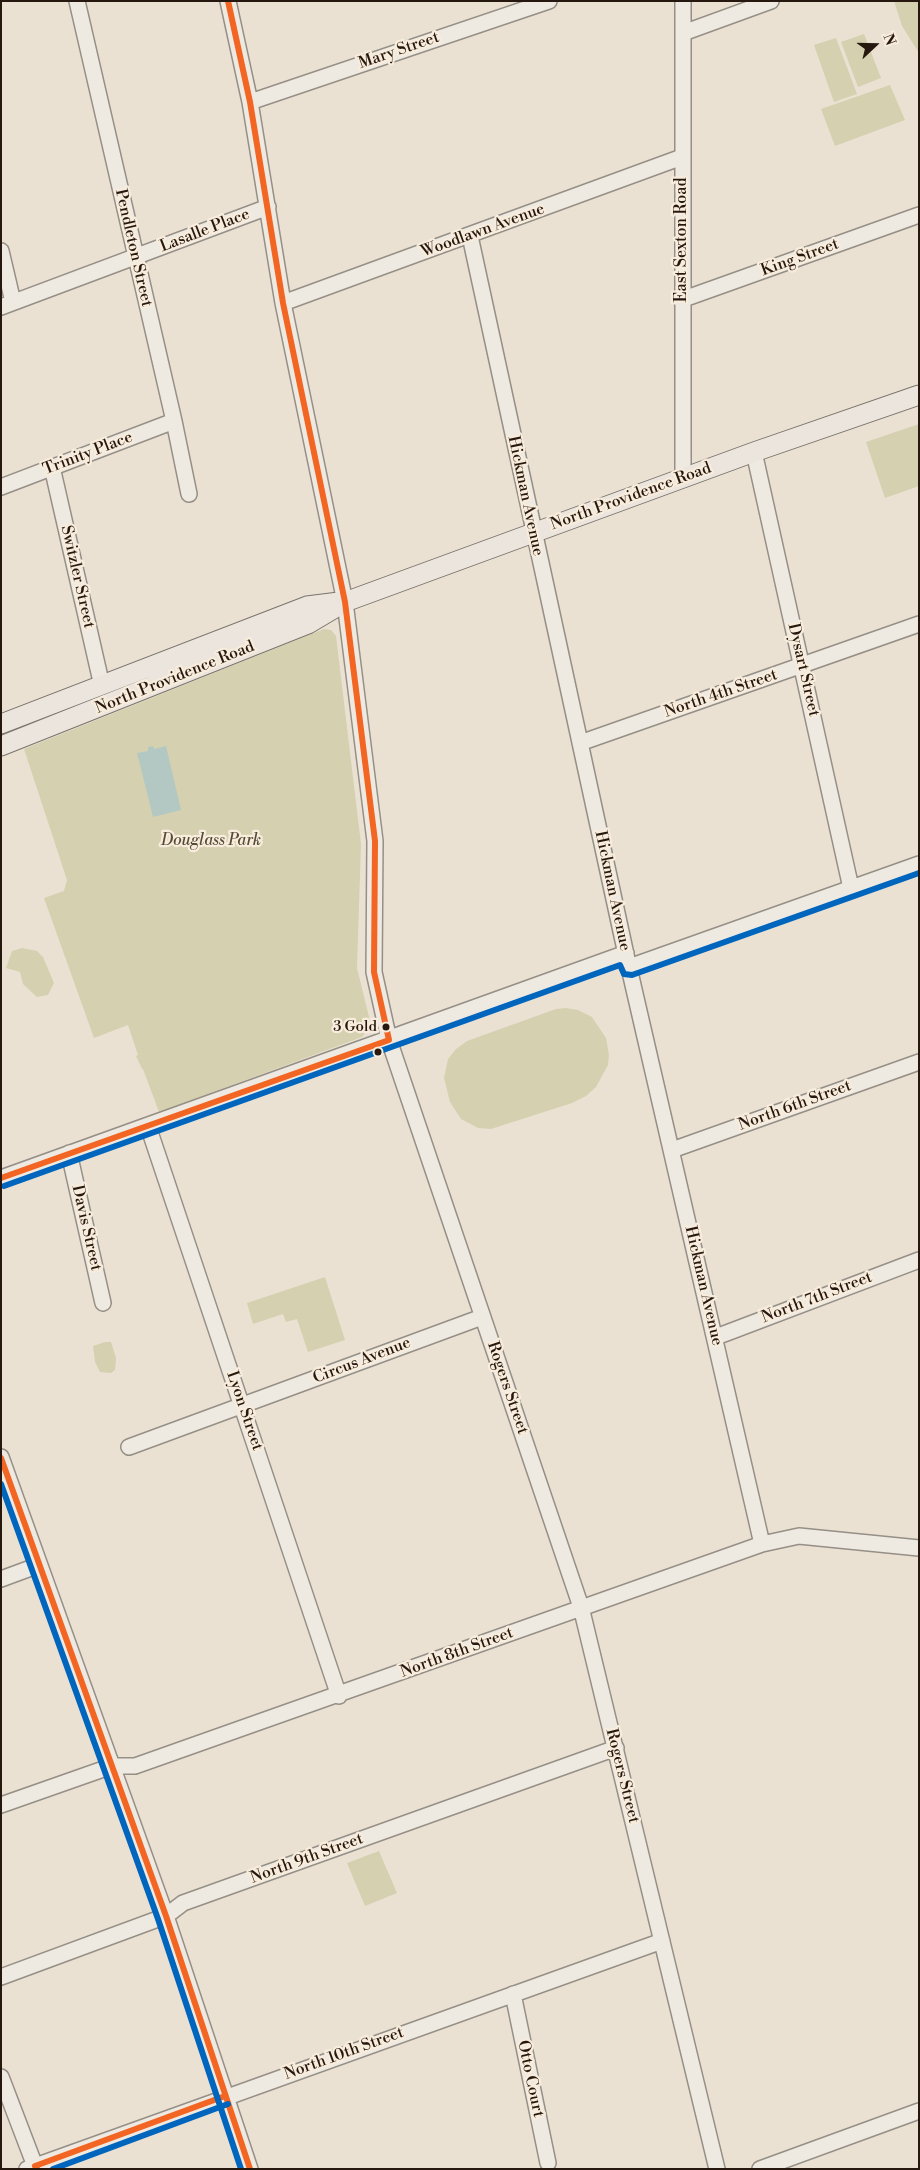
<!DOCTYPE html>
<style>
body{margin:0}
#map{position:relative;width:920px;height:2170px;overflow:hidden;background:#eae1d3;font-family:"Libre Bodoni",serif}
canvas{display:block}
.frame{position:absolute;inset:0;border:2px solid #27180f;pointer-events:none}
.north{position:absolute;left:850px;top:20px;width:50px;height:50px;-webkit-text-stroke:4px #f8eddc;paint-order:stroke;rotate:69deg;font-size:14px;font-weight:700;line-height:20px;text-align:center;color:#27180f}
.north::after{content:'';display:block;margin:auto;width:18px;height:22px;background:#27180f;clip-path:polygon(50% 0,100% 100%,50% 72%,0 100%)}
</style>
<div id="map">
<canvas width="920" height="2170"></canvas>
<div class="frame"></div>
<div class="north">N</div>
</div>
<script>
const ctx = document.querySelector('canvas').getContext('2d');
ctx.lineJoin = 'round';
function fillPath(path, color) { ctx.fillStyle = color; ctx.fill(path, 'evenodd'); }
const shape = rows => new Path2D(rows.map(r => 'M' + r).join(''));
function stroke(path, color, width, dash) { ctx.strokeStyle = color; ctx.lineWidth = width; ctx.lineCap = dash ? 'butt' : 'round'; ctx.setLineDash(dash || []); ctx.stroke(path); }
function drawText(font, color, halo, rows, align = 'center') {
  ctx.font = font + ' "Libre Bodoni",serif'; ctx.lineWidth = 4.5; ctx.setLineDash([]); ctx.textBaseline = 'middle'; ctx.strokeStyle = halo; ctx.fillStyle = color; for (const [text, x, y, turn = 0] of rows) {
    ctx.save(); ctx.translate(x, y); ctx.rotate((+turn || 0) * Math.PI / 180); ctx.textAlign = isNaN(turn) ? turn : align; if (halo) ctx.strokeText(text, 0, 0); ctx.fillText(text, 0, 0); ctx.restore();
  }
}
const green = shape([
 [894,1,919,1,919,53,902,26],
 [864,34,881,78,858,87,841,42],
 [836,38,857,94,834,102,814,45],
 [890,85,905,120,835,146,821,109],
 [919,424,919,486,885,498,866,442],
 [324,629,331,630,336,636,361,844,357,968,369,1017,367,1031,362,1037,159,1112,143,1069,142,1069,136,1056,138,1055,128,1025,94,1038,44,898,64,891,67,880,24,749],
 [22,948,37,951,43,957,54,983,48,995,37,997,23,984,20,972,6,968,12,951],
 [566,1008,578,1010,592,1017,606,1038,609,1055,608,1065,596,1087,586,1096,572,1103,491,1129,478,1128,461,1119,450,1102,444,1078,448,1059,456,1049,467,1041,556,1009],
 [325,1277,345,1340,308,1352,297,1319,286,1322,283,1314,253,1324,247,1303],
 [105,1342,111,1342,116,1358,115,1370,111,1373,100,1372,95,1362,93,1346],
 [379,1851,397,1893,365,1906,347,1863]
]);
const water = shape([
 [153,746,154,749,166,746,181,810,153,817,137,753,148,751,148,747]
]);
const minor = shape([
 [77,1,174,421,189,494],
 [228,1,250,102,283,303,345,602,375,841,374,972,389,1040,581,1607,717,2169],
 [683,33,771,1],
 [250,102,549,1],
 [470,236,627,959,762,1544],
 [1,251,13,302],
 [681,300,919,215],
 [283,303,682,157],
 [1,307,268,207],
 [754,452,851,888],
 [52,467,102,686],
 [683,478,683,1],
 [1,487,174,421],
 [580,743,919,624],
 [629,967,919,864],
 [148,1126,339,1696],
 [672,1150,919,1062],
 [69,1153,103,1303],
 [1,1178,626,953],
 [716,1337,919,1260],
 [129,1447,482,1317],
 [1,1457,166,1916,250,2169],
 [1,1579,39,1565],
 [1,1805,112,1766,135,1766,762,1544,799,1536,919,1548],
 [1,1977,166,1916,183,1903,616,1748],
 [513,1994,548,2163],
 [1,2077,35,2166],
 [27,2169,662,1941],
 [760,2169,919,2111]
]);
const major = shape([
 [1,724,307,606,339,602],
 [1,746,308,624,345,602,754,452,919,395]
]);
const bus1 = shape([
 [1,1178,389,1040,374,972,375,841,345,602,283,303,250,102,228,1],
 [1,1458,166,1916,250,2169],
 [37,2169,35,2166,225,2096]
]);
const bus2 = shape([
 [4,1186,620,965,624,974,632,975,919,873],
 [1,1484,158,1919,241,2169],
 [53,2169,228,2104]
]);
const markers = [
 [386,1027,4.5,"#27180f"],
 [378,1052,4.5,"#27180f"]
];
const busNames = [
 ["3 Gold",377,1027]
];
const streetNames = [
 ["Mary Street",399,51,-19],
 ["Lasalle Place",205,231,-21],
 ["Woodlawn Avenue",483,231,-20],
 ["East Sexton Road",682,240,-90],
 ["Pendleton Street",133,248,77],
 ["King Street",800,258,-20],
 ["Trinity Place",88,454,-21],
 ["Hickman Avenue",525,496,78],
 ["North Providence Road",631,497,-20],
 ["Switzler Street",77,577,77],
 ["Dysart Street",803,670,77],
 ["North Providence Road",175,678,-22],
 ["North 4th Street",721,694,-19],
 ["Hickman Avenue",612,891,78],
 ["North 6th Street",795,1106,-20],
 ["Davis Street",86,1228,77],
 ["Hickman Avenue",703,1286,77],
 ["North 7th Street",817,1298,-21],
 ["Circus Avenue",362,1361,-21],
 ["Rogers Street",507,1388,71],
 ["Lyon Street",244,1411,71],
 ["North 8th Street",457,1653,-20],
 ["Rogers Street",622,1776,76],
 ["North 9th Street",307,1859,-20],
 ["North 10th Street",344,2054,-20],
 ["Otto Court",530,2079,78]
];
const parkNames = [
 ["Douglass Park",211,841]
];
fillPath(green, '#d5d0af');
fillPath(water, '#b3c8c2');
stroke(minor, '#968f86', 18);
stroke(major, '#7a746c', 21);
stroke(minor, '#eeeae2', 15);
stroke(major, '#ebe5dd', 19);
stroke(bus1, '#f26522', 6);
stroke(bus2, '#0065bd', 6);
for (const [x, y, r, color] of markers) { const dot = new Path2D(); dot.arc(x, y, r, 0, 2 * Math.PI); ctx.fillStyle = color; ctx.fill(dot); stroke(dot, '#f8eddc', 2); }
drawText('15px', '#27180f', '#f8eddc', busNames, 'right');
drawText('16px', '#27180f', '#f8eddc', streetNames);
drawText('italic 16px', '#564b36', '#f8eddc', parkNames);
</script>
